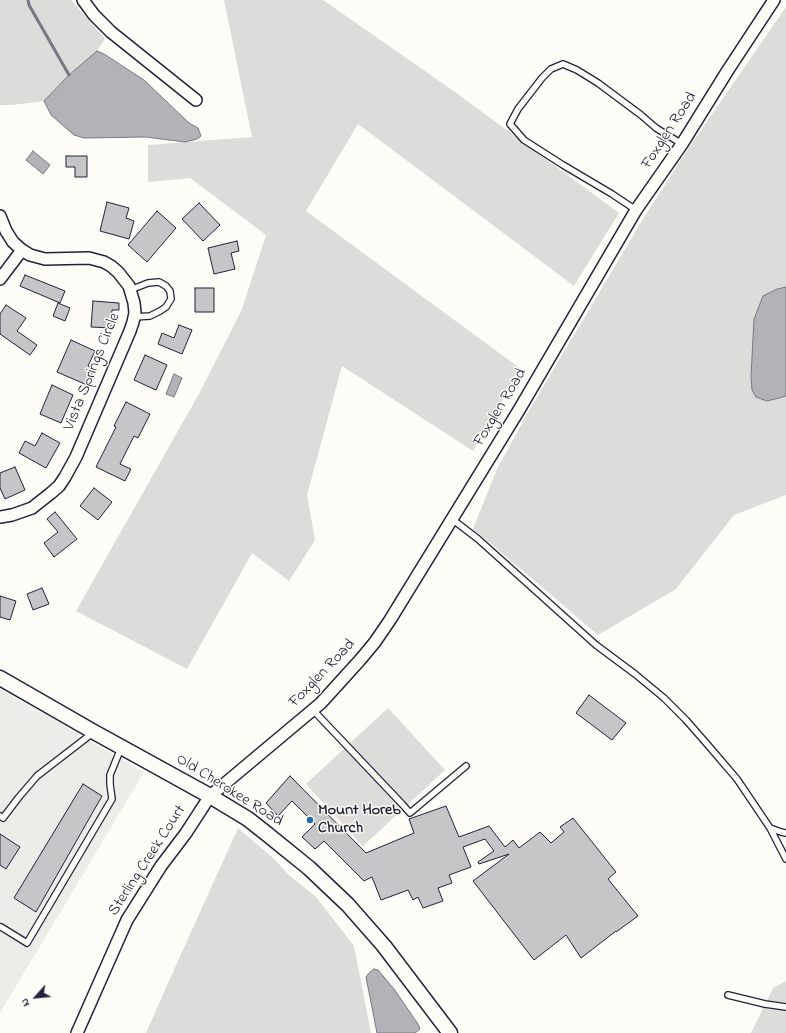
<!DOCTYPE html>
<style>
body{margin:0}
#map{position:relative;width:786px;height:1033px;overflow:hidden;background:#fdfcf7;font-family:"Indie Flower",sans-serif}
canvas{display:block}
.north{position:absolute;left:16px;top:977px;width:40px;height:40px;-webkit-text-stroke:3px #fdfcf7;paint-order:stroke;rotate:243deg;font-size:11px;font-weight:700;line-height:16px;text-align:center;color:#22223b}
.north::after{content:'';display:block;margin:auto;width:14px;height:18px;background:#22223b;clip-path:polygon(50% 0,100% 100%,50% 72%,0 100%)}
</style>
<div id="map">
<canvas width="786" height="1033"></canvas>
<div class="north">N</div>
</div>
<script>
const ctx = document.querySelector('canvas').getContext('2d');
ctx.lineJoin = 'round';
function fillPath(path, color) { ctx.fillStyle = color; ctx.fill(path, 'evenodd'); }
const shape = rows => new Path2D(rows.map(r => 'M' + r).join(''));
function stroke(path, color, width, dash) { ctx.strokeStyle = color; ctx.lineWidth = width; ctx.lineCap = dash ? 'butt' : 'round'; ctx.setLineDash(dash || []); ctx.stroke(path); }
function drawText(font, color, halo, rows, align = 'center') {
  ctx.font = font + ' "Indie Flower",sans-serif'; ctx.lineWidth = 3; ctx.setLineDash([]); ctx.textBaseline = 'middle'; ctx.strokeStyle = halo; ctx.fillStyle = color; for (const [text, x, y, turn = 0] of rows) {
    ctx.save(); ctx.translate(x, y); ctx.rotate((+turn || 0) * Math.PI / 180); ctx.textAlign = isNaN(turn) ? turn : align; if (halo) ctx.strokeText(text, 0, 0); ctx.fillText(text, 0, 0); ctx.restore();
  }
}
const built = shape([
 [0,689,144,772,0,1013]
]);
const green = shape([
 [0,0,71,0,105,39,97,51,69,75,44,101,12,105,0,105],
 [224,0,323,0,455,92,619,213,574,286,358,124,306,211,521,369,473,451,342,366,307,495,315,540,289,581,252,553,187,669,76,611,200,392,242,309,266,235,190,178,148,182,148,145,252,137],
 [786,7,786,495,734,515,676,589,598,635,495,547,473,529,497,469,527,414,643,219,690,146],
 [388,708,445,770,363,846,306,784],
 [238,828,274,859,289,875,316,897,354,946,371,1033,146,1033,168,983],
 [786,981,786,1033,751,1033,773,988]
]);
const water = shape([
 [97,51,104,54,144,80,189,123,198,128,201,136,197,139,185,142,146,137,84,138,74,135,51,115,44,101,69,75,97,51],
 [33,151,50,165,43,174,26,160,33,151],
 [786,287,786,396,779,398,767,401,756,397,752,390,751,377,754,319,763,296,777,289,786,287],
 [174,374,182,378,174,397,166,394,174,374],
 [374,969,378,970,394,989,418,1024,420,1029,415,1033,377,1033,366,977,369,973,374,969]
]);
const stream = shape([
 [28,0,29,5,69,75]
]);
const building = shape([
 [66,156,87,156,87,177,75,177,75,167,66,167,66,156],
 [107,202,129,208,126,218,134,221,129,239,100,231,107,202],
 [199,203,220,225,203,241,182,219,199,203],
 [157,211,176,228,147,262,128,245,157,211],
 [237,241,239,251,231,253,235,269,214,274,208,248,237,241],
 [25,275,65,291,60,303,20,286,25,275],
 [195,288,214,288,214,312,195,312,195,288],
 [93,301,119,303,119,310,112,310,111,328,91,327,93,301],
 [58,303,70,308,65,321,53,316,58,303],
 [6,305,26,318,17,331,37,345,30,355,0,334,0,314,6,305],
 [179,325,192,330,182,354,158,344,162,333,174,338,179,325],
 [71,340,95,351,88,366,94,368,87,385,57,372,71,340],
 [145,355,167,365,156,390,134,380,145,355],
 [52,385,73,395,61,423,40,414,52,385],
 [126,402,150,414,138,438,134,436,120,464,131,469,125,481,96,467,116,427,114,426,126,402],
 [42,433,60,443,46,468,19,453,25,441,35,446,42,433],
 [15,467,25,490,5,499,0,488,0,473,15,467],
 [94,488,112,502,98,520,80,506,94,488],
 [55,512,77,539,54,557,44,543,58,532,47,519,55,512],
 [42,588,49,604,33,610,27,594,42,588],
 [0,596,16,601,10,620,0,617,0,596],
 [589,695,626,723,612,740,576,713,589,695],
 [290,776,366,853,414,833,409,819,446,806,459,837,489,826,505,847,513,840,519,848,540,832,551,843,564,832,560,827,573,818,616,872,608,879,638,916,616,932,616,931,581,958,566,935,534,960,473,881,509,854,479,864,478,862,494,851,485,839,463,847,471,867,449,875,452,883,438,888,443,901,423,908,418,897,413,900,408,890,381,900,372,877,364,881,324,841,315,849,302,837,315,824,292,801,278,816,266,803,290,776],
 [83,784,102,796,36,912,14,898,83,784],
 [0,834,20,847,6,869,0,865,0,834]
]);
const service = shape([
 [636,210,612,194,563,165,524,140,510,124,518,109,542,78,551,69,563,64,577,70,598,83,641,115,656,128,682,144],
 [130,290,148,283,159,282,166,286,170,291,171,299,166,307,160,311,150,316,134,317],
 [452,519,478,539,596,645,635,674,664,698,686,720,707,744,737,779,770,828,786,859],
 [313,710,402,804,410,813,466,766],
 [0,816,3,818,19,797,37,776,94,732],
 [770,828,781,832,786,833],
 [1,927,27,943,112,799,110,784,110,775,121,748],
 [728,995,765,1004,786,1007]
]);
const minor = shape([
 [83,0,94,15,111,32,196,100],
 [0,216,6,231,13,242,22,250,30,255,45,259,89,258,104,262,111,266,118,272,129,286,134,303,135,313,133,322,130,331,76,457,65,477,59,486,51,493,32,508,12,515,0,517],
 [0,279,22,250],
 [77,1033,127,920,161,866,186,833,210,796,321,703,360,660,375,642,390,620,519,410,636,210,682,144,728,70,774,0]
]);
const tertiary = shape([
 [0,678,94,732,210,796,248,819,267,834,309,868,348,905,384,946,450,1033]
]);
const markers = [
 [310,820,4,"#1f6fb2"]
];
const streetNames = [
 ["Foxglen Road",670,131,-57],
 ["Vista Springs Circle",93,372,-68],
 ["Foxglen Road",501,408,-59],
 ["Foxglen Road",323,674,-46],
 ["Old Cherokee Road",229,791,32],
 ["Sterling Creek Court",148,861,-57]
];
const poiNames = [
 ["Mount Horeb",318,811],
 ["Church",318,829]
];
fillPath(built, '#ecece9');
fillPath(green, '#dddcdb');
fillPath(water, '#b2b2b7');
stroke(water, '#787885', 1);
stroke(stream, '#787885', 3);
fillPath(building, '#c6c6c8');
stroke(building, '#22223b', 1);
stroke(service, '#22223b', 8);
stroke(minor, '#22223b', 14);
stroke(tertiary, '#22223b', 17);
stroke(service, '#fdfcf7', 5.5);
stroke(minor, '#fdfcf7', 11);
stroke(tertiary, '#fdfcf7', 14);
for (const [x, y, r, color] of markers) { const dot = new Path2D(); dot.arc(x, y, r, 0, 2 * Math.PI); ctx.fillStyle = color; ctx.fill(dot); stroke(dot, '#fdfcf7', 1.5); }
drawText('16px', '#22223b', '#fdfcf7', streetNames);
drawText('bold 16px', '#22223b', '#fdfcf7', poiNames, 'left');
</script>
